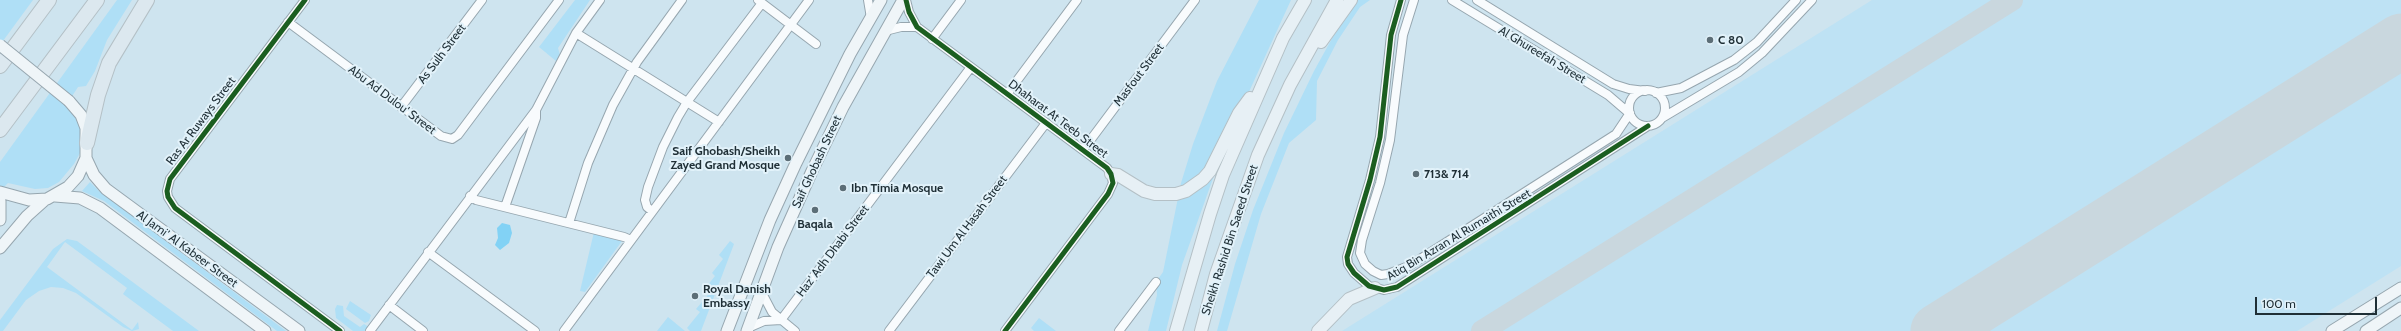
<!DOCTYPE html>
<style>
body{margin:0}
#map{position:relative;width:2401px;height:331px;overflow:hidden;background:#cee4ef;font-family:Cabin,sans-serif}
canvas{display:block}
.scale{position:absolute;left:2255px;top:297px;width:122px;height:18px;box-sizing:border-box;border:2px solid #1f2f36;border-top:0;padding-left:5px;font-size:12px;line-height:14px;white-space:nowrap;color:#1f2f36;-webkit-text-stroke:3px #e2f2fa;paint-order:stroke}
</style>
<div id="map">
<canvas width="2401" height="331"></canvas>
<div class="scale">100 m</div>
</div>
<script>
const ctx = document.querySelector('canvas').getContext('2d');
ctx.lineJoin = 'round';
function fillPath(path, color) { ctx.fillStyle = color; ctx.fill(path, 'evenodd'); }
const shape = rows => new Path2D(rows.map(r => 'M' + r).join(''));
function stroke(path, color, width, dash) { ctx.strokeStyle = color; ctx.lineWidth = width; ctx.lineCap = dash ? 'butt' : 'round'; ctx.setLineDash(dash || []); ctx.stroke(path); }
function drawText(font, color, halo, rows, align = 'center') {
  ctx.font = font + ' Cabin,sans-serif'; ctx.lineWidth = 4; ctx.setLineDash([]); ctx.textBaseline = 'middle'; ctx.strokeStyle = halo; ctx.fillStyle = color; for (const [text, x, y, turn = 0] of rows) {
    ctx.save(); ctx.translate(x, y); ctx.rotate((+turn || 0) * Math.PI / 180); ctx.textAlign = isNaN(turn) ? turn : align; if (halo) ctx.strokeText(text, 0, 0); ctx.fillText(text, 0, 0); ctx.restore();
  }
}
const built = shape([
 [1872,0,2401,0,2401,266,2297,331,1342,331]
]);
const green = shape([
 [0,0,33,0,0,45],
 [117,0,132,0,107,40,95,71,86,86,78,87,67,104,77,116,80,126,80,153,74,164,59,182,48,188,35,189,8,183,0,191,0,162],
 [575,0,590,0,558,48,560,55,556,61,539,47],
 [1259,0,1291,0,1226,142,1182,265,1166,331,1148,331,1157,295,1156,282,1163,272,1181,183,1193,144,1217,81],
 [1357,0,1370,0,1360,7,1338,40,1317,81,1316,120,1289,143,1261,214,1227,331,1217,331,1235,264,1253,210,1284,133,1314,71,1340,24],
 [90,182,99,191,286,331,277,331,104,201,82,191],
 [594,232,620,238,622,241,585,292,580,291],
 [67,239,77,241,92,252,199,331,173,331,123,294,127,288,65,242,47,267,132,330,138,322,139,329,132,331,123,327,76,293,63,288,51,287,39,291,26,300,3,331,0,331,0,320,53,249],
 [730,241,734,244,701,331,690,331,687,328,700,312,696,309,708,295,703,291,715,276,712,273,723,259,719,255],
 [350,301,371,315,369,321,365,323,346,309],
 [337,305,343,306,344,316,360,327,364,324,369,327,366,331,353,331,336,318,335,309],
 [668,317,685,331,657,331],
 [1039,318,1056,331,1034,331,1031,328]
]);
const water = shape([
 [502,223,510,225,512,233,509,243,500,250,495,245,498,238,497,228]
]);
const taxiway = shape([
 [1482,331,2012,0]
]);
const runway = shape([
 [1938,331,2401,41]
]);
const street = shape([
 [305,0,170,179,167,191,168,197,175,208,340,331],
 [758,0,816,44],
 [868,0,871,18],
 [906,0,909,12,917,27,1107,168,1111,174,1113,183,1108,194,1005,331],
 [1401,0,1391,35,1380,137,1370,180,1347,257,1348,264,1354,273,1369,286,1384,290,1397,287,1648,126],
 [1414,0,1403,35,1390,140,1380,183,1362,240,1360,253,1365,264,1373,271,1381,275,1388,274,1409,266,1616,134,1630,113],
 [1452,0,1608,95,1629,113],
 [1477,0,1613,84,1629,89,1645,91],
 [288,22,441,136,452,139,458,135,559,0],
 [885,31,901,27,917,27],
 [576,33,719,122],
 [932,39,961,0],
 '1629 108a18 18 0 1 1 36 0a18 18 0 1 1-36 0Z',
 [1656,93,1681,88,1734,60,1757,42,1796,0],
 [1007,94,1077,0],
 [401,107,482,0],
 [1662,118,1739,72,1762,53,1812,0],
 [1083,150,1195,0],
 [470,196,476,200,624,237,631,240],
 [505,207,536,118,536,111],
 [652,211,647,207,645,200,648,187,663,147,678,117,687,102,762,3],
 [569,223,588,163,613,105,637,62,682,0],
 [428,252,535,331],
 [761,291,772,312,795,331],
 [389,305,423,331],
 [781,320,971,67],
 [748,328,764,321,781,320],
 [370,331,536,110,576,33,600,0],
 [564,331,809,0],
 [889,331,1046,123],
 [1119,331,1156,282]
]);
const secondary = shape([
 [86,158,94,175,106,189,299,331],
 [0,192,29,200,47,199,68,187,78,176,86,158,86,128,81,115,69,101],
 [55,196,80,198,100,208,265,331],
 [0,201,0,220],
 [0,248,27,216,46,199],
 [727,331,770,220,796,163,850,54,881,0],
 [747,331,778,247,812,171,843,107,903,0],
 [2332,331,2401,288],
 [2366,331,2401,308]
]);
const primary = shape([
 [1321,42,1351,0],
 [1111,174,1118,175,1144,191,1155,194,1176,194,1186,191,1203,179,1210,171,1239,113,1250,98],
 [1176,331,1210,214,1223,175,1283,38,1305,0],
 [1201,331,1216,274,1258,155,1290,85,1337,0],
 [1318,331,1349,299,1375,288]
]);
const highway = shape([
 [0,66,49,0],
 [0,130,97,0],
 [87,143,98,95,109,63,147,0]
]);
const secondaryBridge = shape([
 [0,45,69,101]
]);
const cycleway = shape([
 [305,0,170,179,167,191,168,197,175,208,340,331],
 [906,0,909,12,917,27,1107,168,1111,174,1113,183,1108,194,1005,331],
 [1401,0,1391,35,1380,137,1370,180,1347,257,1348,264,1354,273,1369,286,1384,290,1397,287,1648,126]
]);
const markers = [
 [1710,40,4,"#5c6e77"],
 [788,158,4,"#5c6e77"],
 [1416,174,4,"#5c6e77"],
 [843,188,4,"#5c6e77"],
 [815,210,4,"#5c6e77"],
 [695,296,4,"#5c6e77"]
];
const poiNames = [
 ["C 80",1718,40],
 ["Saif Ghobash/Sheikh",780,151,"right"],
 ["Zayed Grand Mosque",780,165,"right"],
 ["713& 714",1424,174],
 ["Ibn Timia Mosque",851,188],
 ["Baqala",815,224,"center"],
 ["Royal Danish",703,289],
 ["Embassy",703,303]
];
const streetNames = [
 ["As Sulh Street",442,54,-53],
 ["Al Ghureefah Street",1542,55,31],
 ["Masfout Street",1139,75,-53],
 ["Abu Ad Dulou' Street",392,100,37],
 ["Dhaharat At Teeb Street",1058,119,37],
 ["Ras Ar Ruways Street",201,121,-53],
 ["Saif Ghobash Street",817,162,-65],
 ["Tawi Um Al Hasah Street",967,227,-53],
 ["Atiq Bin Azran Al Rumaithi Street",1459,235,-31],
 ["Sheikh Rashid Bin Saeed Street",1230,240,-72],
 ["Al Jami' Al Kabeer Street",187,249,36],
 ["Haz' Adh Dhabi Street",833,251,-53]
];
fillPath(built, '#bee2f4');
fillPath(green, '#afdff6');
fillPath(water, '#82d2f5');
stroke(taxiway, '#c9d7de', 22);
stroke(runway, '#c9d7de', 55);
stroke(street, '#96a6af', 10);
stroke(secondary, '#96a6af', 13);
stroke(primary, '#b4c0c6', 14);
stroke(highway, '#b4c0c6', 16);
stroke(street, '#f8fbfd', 8);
stroke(secondary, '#eff5f8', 11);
stroke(primary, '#e7f0f5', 12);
stroke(highway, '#dce8ef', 14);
stroke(secondaryBridge, '#96a6af', 13, []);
stroke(secondaryBridge, '#eff5f8', 11);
stroke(cycleway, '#1b5e20', 5);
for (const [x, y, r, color] of markers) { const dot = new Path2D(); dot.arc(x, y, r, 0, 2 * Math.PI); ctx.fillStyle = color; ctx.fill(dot); stroke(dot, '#e2f2fa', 1.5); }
drawText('bold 12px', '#1f2f36', '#e2f2fa', poiNames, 'left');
drawText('12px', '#1f2f36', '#e2f2fa', streetNames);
</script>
